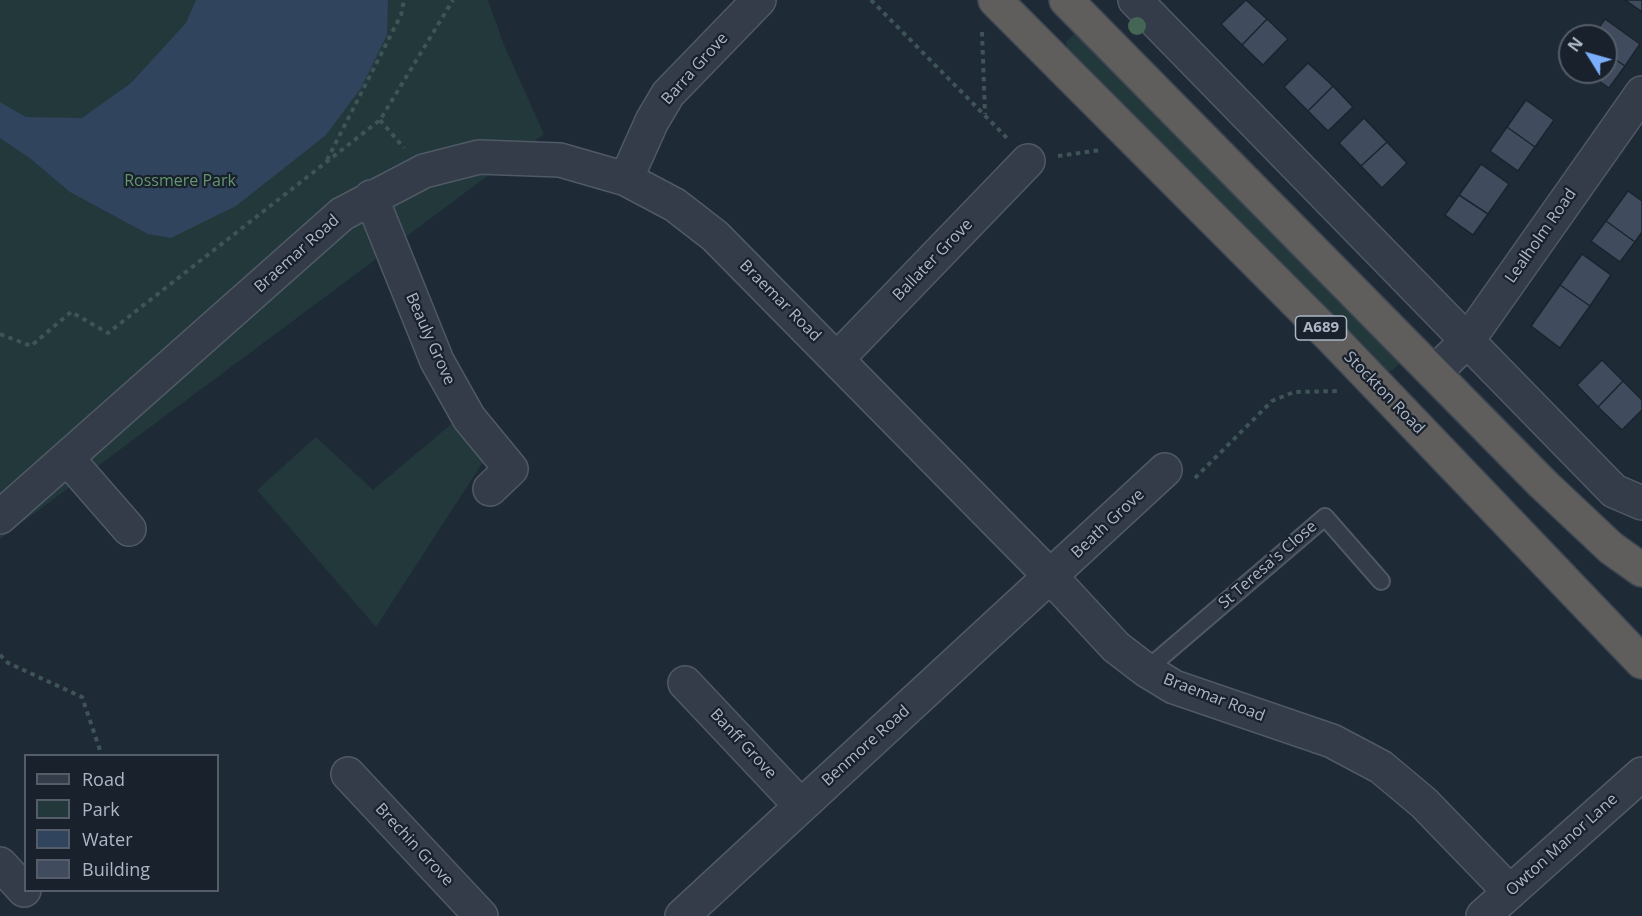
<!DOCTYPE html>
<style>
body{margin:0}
#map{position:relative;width:1642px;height:916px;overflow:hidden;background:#1f2a37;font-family:"Open Sans",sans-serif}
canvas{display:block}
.legend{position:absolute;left:24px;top:754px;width:195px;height:138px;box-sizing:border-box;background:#18212c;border:2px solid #545d69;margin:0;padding:8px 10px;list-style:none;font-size:18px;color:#adb6c5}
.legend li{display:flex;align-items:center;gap:12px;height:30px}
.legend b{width:30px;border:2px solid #545d69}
.north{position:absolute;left:1558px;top:24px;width:60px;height:60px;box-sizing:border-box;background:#18212c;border:2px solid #545d69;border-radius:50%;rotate:307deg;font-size:16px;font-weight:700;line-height:24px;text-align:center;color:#adb6c5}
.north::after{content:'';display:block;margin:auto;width:21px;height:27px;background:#7baffb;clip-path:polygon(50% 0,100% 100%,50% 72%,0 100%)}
</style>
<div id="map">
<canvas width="1642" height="916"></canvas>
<ul class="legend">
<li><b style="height:8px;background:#333c48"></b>Road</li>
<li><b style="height:16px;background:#22383a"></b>Park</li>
<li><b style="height:16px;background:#30445e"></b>Water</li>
<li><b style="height:16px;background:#404c5d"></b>Building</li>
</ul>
<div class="north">N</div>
</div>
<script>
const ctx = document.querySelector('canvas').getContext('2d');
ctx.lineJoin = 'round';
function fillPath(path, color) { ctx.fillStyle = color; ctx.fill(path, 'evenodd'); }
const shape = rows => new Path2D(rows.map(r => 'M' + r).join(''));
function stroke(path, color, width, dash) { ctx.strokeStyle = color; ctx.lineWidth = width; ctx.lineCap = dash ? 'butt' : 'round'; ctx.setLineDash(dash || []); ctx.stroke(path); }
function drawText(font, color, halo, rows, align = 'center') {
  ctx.font = font + ' "Open Sans",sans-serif'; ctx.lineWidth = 4.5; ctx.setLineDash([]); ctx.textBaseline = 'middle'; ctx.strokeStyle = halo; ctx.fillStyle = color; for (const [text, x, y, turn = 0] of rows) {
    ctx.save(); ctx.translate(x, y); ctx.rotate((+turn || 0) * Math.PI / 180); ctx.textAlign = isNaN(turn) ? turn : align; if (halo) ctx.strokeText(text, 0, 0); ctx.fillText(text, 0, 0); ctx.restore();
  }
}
const green = shape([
 [0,0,488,0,504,45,544,134,0,539],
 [1076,32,1400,363,1393,370,1386,372,1067,48,1066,42],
 [456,420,485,459,376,627,257,490,316,437,373,490]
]);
const water = shape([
 [196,0,388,0,387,35,361,88,326,135,236,206,171,238,148,234,70,192,31,159,0,138,0,102,26,117,82,118,131,83,186,23]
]);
const building = shape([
 [1246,0,1267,19,1242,45,1221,24,1246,0],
 [1625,0,1642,0,1642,12,1625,0],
 [1267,19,1288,39,1263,65,1242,45,1267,19],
 [1605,19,1640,44,1625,66,1606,53,1606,36,1593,36,1605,19],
 [1606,53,1625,66,1609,88,1586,72,1606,72,1606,53],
 [1308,63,1333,86,1308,111,1284,87,1308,63],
 [1333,86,1353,107,1328,131,1308,111,1333,86],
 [1526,100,1554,120,1535,147,1507,127,1526,100],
 [1364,118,1387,142,1361,166,1339,143,1364,118],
 [1507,127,1535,147,1518,171,1490,151,1507,127],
 [1387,142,1407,163,1382,188,1361,166,1387,142],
 [1481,164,1509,184,1488,214,1459,195,1481,164],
 [1628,191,1642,201,1642,232,1635,242,1606,221,1628,191],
 [1459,195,1488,214,1473,235,1445,215,1459,195],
 [1606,221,1635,242,1620,262,1591,241,1606,221],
 [1582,254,1611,275,1590,306,1560,285,1582,254],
 [1560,285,1590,306,1560,348,1531,326,1560,285],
 [1602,360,1623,381,1598,407,1577,385,1602,360],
 [1623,381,1642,400,1642,410,1622,430,1598,407,1623,381]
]);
const path = shape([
 [871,0,1007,138],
 [982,32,985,114],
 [380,120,404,148],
 [1058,156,1101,150],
 [327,160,401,15,404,0],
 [0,334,31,346,71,312,108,333,380,120,453,0],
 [1195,478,1272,401,1294,392,1340,391],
 [0,655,8,663,82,697,102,756]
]);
const service = shape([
 [1146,670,1325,517,1381,581]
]);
const minor = shape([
 [1135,0,1614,491,1642,503],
 [626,179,652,121,668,94,759,0],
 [371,197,437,361,469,418,511,469,490,489],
 [837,359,1028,161],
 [1434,373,1468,340,1642,93],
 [67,458,129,529],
 [0,517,342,214,424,171,479,157,560,160,626,179,675,205,715,236,1051,577,1116,647,1146,670,1174,687,1332,741,1381,767,1424,803,1510,892],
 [685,683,800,805],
 [348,774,481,916],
 [0,864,24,890],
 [682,916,1165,470]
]);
const tertiary = shape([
 [1483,916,1642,774]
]);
const trunk = shape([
 [995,0,1332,338,1642,662],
 [1066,0,1543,484,1611,548,1642,570]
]);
const trees = [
 [1137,26]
];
const shields = [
 [1321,328,51]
];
const shieldNames = [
 ["A689",1321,328]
];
const streetNames = [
 ["Barra Grove",695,69,-48],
 ["Lealholm Road",1541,236,-55],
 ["Braemar Road",297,254,-42],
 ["Ballater Grove",933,260,-46],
 ["Braemar Road",780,301,45],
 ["Beauly Grove",430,339,66],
 ["Stockton Road",1384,393,46],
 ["Beath Grove",1108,524,-43],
 ["St Teresa's Close",1268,565,-41],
 ["Braemar Road",1214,698,21],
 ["Banff Grove",743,744,47],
 ["Benmore Road",866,746,-42],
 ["Brechin Grove",414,845,47],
 ["Owton Manor Lane",1562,845,-42]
];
const parkNames = [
 ["Rossmere Park",180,181]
];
fillPath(green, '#22383a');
fillPath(water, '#30445e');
fillPath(building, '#404c5d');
stroke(building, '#1a232e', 1.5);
stroke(service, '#505966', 20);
stroke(minor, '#505966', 36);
stroke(tertiary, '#505966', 36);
stroke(trunk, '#3d4652', 36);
stroke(path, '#3e5456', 4, [4.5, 4.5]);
stroke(service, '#333c48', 16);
stroke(minor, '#333c48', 33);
stroke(tertiary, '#333c48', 33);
stroke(trunk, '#5f5e5c', 33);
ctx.fillStyle = '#456555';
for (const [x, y] of trees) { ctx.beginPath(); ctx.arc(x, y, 9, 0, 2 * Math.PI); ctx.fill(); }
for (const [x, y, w] of shields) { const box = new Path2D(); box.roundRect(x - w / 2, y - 12, w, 24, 4.5); ctx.fillStyle = '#18212c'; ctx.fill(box); stroke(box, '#adb6c5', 1.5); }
drawText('bold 15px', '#adb6c5', null, shieldNames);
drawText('16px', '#adb6c5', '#18212c', streetNames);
drawText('16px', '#64966e', '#18212c', parkNames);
</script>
